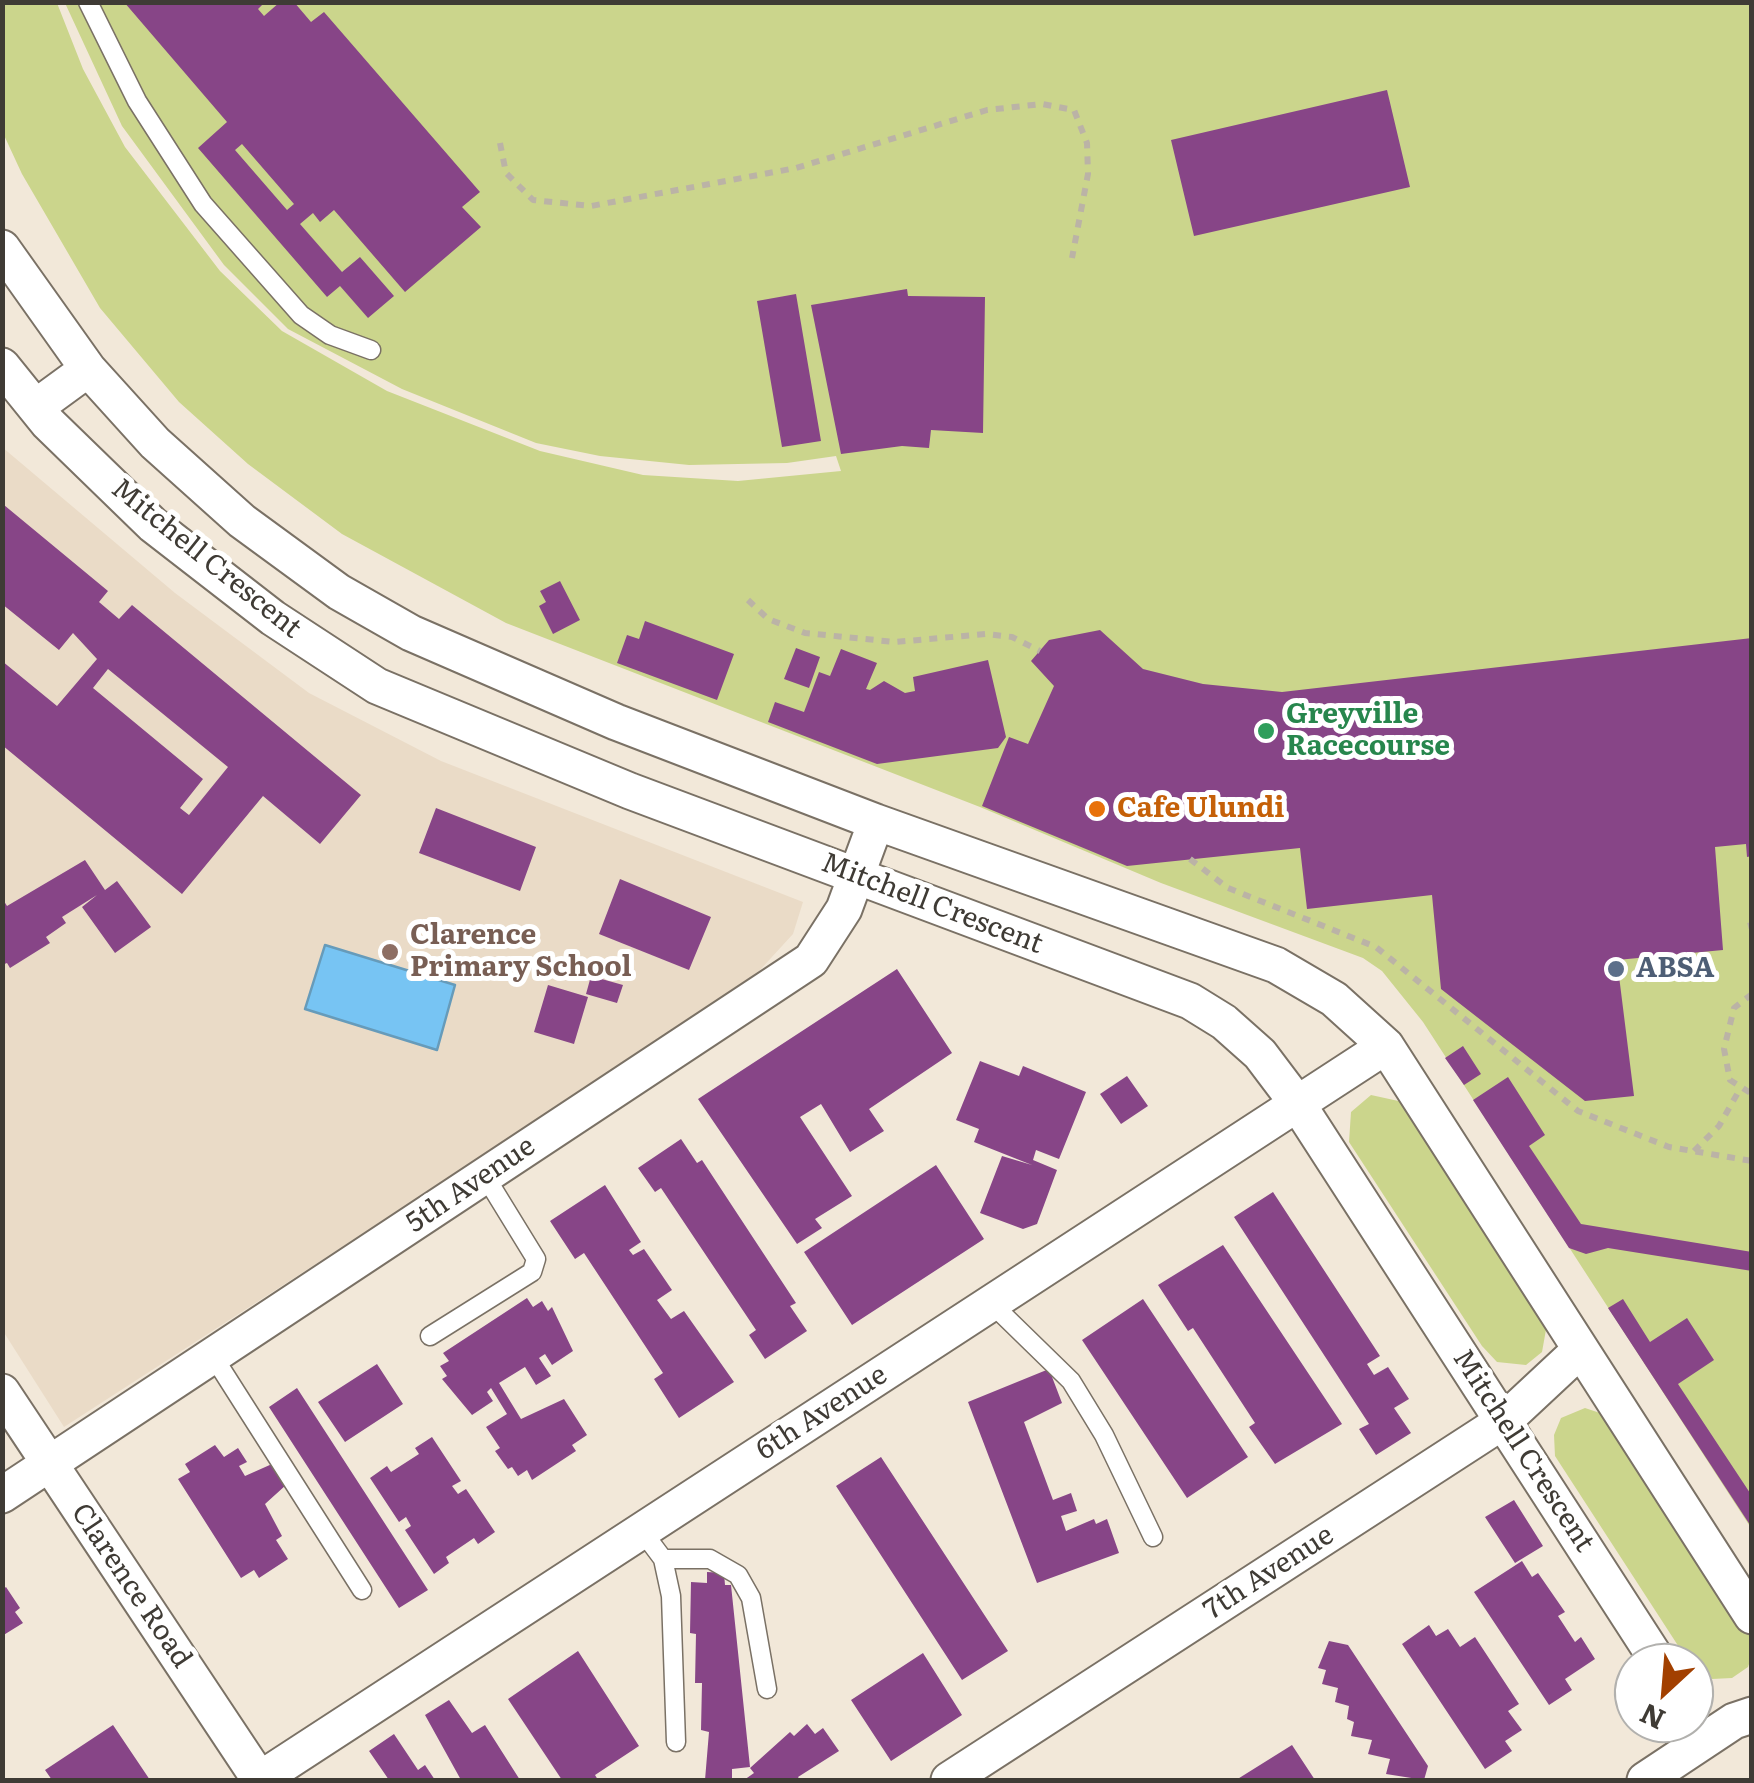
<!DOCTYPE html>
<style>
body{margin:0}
#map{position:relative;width:1754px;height:1783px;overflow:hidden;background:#f2e8d9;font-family:Literata,serif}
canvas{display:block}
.frame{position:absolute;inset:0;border:5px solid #3f3b35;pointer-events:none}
.north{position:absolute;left:1614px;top:1643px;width:100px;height:100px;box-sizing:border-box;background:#fff;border:2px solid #b2b1ae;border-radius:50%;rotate:206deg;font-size:28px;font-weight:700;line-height:40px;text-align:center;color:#3f3b35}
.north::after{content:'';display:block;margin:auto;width:35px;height:45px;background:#a24000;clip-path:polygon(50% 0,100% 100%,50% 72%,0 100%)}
</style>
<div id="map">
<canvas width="1754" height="1783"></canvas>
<div class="frame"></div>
<div class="north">N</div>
</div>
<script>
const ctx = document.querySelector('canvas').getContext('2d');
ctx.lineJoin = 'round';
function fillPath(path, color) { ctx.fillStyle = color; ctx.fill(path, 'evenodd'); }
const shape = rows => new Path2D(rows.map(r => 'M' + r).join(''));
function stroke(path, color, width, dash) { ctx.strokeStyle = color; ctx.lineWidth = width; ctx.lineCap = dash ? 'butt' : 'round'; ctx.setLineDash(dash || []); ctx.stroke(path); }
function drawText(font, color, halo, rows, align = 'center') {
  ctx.font = font + ' Literata,serif'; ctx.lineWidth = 10; ctx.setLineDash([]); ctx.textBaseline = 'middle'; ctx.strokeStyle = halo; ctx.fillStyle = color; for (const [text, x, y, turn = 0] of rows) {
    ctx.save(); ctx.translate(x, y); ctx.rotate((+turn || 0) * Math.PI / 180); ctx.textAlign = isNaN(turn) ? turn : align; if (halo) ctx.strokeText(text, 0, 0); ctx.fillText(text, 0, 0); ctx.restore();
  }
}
const built = shape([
 [2,447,175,593,309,693,441,761,803,902,793,934,760,970,711,1008,64,1427,3,1331]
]);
const green = shape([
 [2,3,57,3,83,69,125,147,220,271,282,331,387,391,540,451,643,475,738,481,841,471,836,456,787,463,689,465,600,456,536,443,402,389,288,329,224,265,122,126,65,3,1751,3,1751,1528,1423,1022,1382,971,1363,958,1161,883,980,807,506,623,342,534,248,464,179,402,100,308,22,174,3,133],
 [1371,1095,1403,1102,1547,1324,1542,1352,1526,1365,1497,1362,1482,1346,1349,1142,1351,1112],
 [1585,1408,1609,1416,1750,1630,1751,1658,1748,1667,1732,1678,1712,1679,1688,1661,1555,1456,1554,1435,1561,1418]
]);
const water = shape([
 [325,945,455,985,437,1050,305,1009,325,945]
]);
const building = shape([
 [124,2,265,2,258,9,264,16,280,2,294,2,311,22,324,12,480,192,462,207,481,227,405,292,334,210,320,222,313,213,300,224,342,272,360,257,394,296,368,318,340,286,327,297,198,148,227,122],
 [242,144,294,204,287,210,235,150],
 [1387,90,1410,187,1194,236,1171,140],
 [907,289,908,296,985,297,983,433,931,430,929,448,902,446,841,454,811,305],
 [796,294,821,441,782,447,757,301],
 [4,505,108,591,99,602,119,619,132,605,361,795,320,844,263,796,182,894,2,745,2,661,57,706,97,659,73,633,59,650,2,604],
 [108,669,228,767,189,815,180,808,203,779,93,688],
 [560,581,580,620,553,634,539,606,546,602,540,591],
 [645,621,734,654,717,700,617,663,627,635,639,639],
 [1100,630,1143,669,1203,684,1282,692,1752,638,1752,856,1747,857,1746,844,1715,847,1723,950,1617,960,1634,1096,1585,1101,1441,989,1432,895,1307,909,1300,848,1127,866,982,806,1009,737,1028,744,1054,686,1031,661,1049,640],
 [796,648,820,657,809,688,784,679],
 [841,649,877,663,866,689,870,690,884,681,905,693,915,691,913,677,988,660,1006,737,998,748,877,764,768,722,775,702,804,712,819,672,830,676],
 [436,808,536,847,520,891,419,853],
 [85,860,105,890,117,881,151,927,115,953,82,907,97,895,62,917,66,923,46,937,50,943,10,968,7,963,2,965,2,898,7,906],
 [620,879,711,917,689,970,599,934],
 [897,969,952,1053,869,1109,884,1131,850,1152,821,1104,800,1117,852,1196,815,1219,822,1228,797,1244,698,1099],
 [591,976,623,985,617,1003,586,994],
 [548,985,588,997,574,1044,534,1032],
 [1463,1046,1481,1074,1464,1085,1445,1058],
 [980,1061,1019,1076,1023,1066,1086,1092,1059,1159,1036,1150,1033,1160,1057,1170,1037,1224,1023,1229,980,1213,1002,1156,1032,1165,974,1142,979,1129,956,1120],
 [1127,1076,1148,1106,1121,1124,1100,1094],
 [1508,1077,1545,1135,1529,1146,1581,1224,1752,1252,1752,1271,1608,1248,1586,1254,1569,1248,1473,1100],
 [681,1139,697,1163,702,1160,796,1303,790,1306,807,1331,765,1359,749,1335,756,1330,661,1188,655,1192,638,1168],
 [936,1165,984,1239,852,1325,804,1252],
 [605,1185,641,1242,629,1250,633,1255,644,1249,672,1290,657,1300,671,1319,684,1311,734,1382,679,1418,654,1379,663,1373,584,1253,575,1259,550,1221],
 [1273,1192,1380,1356,1367,1364,1374,1375,1388,1367,1409,1399,1394,1408,1411,1433,1376,1455,1359,1429,1369,1424,1234,1217],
 [1223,1245,1342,1424,1275,1464,1249,1427,1255,1423,1193,1328,1188,1331,1158,1285],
 [527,1298,533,1307,542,1301,548,1311,552,1307,573,1351,552,1365,545,1354,539,1358,551,1376,536,1385,525,1367,499,1383,521,1419,564,1399,587,1435,572,1445,576,1451,532,1480,527,1470,518,1476,512,1467,508,1469,495,1451,500,1448,486,1427,507,1414,491,1388,487,1392,493,1401,472,1415,442,1379,447,1376,440,1366,449,1361,443,1353],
 [1143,1299,1248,1457,1187,1498,1082,1340],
 [1623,1299,1650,1342,1687,1318,1714,1360,1678,1384,1752,1496,1752,1528,1608,1308],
 [377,1364,403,1404,345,1442,318,1402],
 [1049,1369,1062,1403,1024,1422,1053,1500,1071,1493,1077,1511,1061,1516,1066,1531,1094,1519,1096,1524,1107,1519,1119,1553,1037,1583,968,1402],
 [297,1388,428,1590,399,1608,269,1407],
 [432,1437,461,1481,452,1486,458,1494,466,1489,495,1532,478,1544,474,1538,446,1557,449,1563,434,1574,405,1530,411,1526,406,1517,399,1522,370,1478,387,1466,391,1472,419,1454,415,1448],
 [215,1445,224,1457,238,1448,247,1462,239,1466,245,1476,272,1464,286,1485,265,1504,282,1536,276,1540,288,1559,259,1578,254,1570,241,1578,178,1479,190,1472,185,1464],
 [881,1457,1008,1651,962,1680,836,1486],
 [1514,1500,1543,1546,1515,1563,1485,1517],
 [1522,1561,1532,1577,1538,1573,1565,1612,1558,1616,1575,1642,1581,1637,1595,1659,1565,1679,1572,1690,1549,1705,1474,1592],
 [707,1572,724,1573,725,1585,731,1585,750,1767,732,1769,732,1780,705,1780,709,1732,701,1730,702,1683,695,1683,696,1634,690,1633,691,1582,707,1583],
 [6,1587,20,1608,15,1612,23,1623,2,1636,2,1590],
 [1429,1625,1436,1636,1448,1629,1460,1647,1475,1637,1519,1704,1508,1711,1522,1730,1505,1741,1512,1751,1485,1769,1402,1644],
 [1329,1641,1348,1645,1428,1766,1424,1780,1386,1774,1390,1759,1368,1754,1372,1740,1351,1736,1354,1722,1347,1719,1349,1706,1335,1702,1338,1688,1322,1684,1326,1670,1318,1668],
 [578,1651,639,1746,595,1775,598,1780,562,1780,508,1699],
 [923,1653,962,1715,891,1761,851,1700],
 [449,1700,472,1733,485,1725,520,1780,461,1780,425,1715],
 [807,1724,815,1734,823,1728,839,1751,798,1777,800,1780,744,1780,754,1773,750,1768,790,1732,794,1736],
 [113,1725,150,1780,52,1780,45,1770],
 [394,1734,418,1770,425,1765,435,1780,389,1780,369,1751],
 [1292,1745,1315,1780,1236,1780]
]);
const path = shape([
 [500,143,506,173,533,200,591,206,796,168,987,110,1042,104,1074,110,1087,143,1088,174,1072,258],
 [748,600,768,619,805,633,895,642,986,634,1012,637,1040,651],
 [1190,859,1228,888,1376,947,1578,1111,1669,1147,1752,1161],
 [1748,926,1752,925],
 [1752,994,1734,1008,1724,1049,1730,1080,1752,1094],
 [1694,1151,1719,1126,1740,1089]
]);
const lane = shape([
 [88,2,137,101,203,204,301,315,330,335,371,350],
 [991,1303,1071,1381,1104,1435,1153,1537],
 [430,1336,532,1272,536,1259,485,1176],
 [213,1356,362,1590],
 [642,1531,663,1559,671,1596,676,1742],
 [663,1559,710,1559,738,1575,751,1598,767,1689]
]);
const street = shape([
 [2,248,88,369,155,443,242,521,339,592,411,633,616,722,876,822,1276,965,1334,999,1386,1046,1752,1616],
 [2,366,48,423,153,525,273,618,377,686,630,791,1190,1001,1224,1022,1260,1054,1297,1103,1659,1663],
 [36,407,88,369],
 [2,1392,260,1780],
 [2,1495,811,960,844,909,876,822],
 [259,1780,1386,1046],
 [949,1780,1505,1420,1579,1351],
 [1645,1780,1734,1721,1752,1715]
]);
const markers = [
 [1266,731,10,"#2e9e5b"],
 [1097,809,10,"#e8710a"],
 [390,952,10,"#8d6e63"],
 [1616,969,10,"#5c6f8a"]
];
const streetNames = [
 ["Mitchell Crescent",206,559,39],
 ["Mitchell Crescent",932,904,21],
 ["5th Avenue",471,1185,-34],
 ["6th Avenue",822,1413,-33],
 ["Mitchell Crescent",1523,1451,57],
 ["7th Avenue",1269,1573,-33],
 ["Clarence Road",131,1586,56]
];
const leisureNames = [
 ["Greyville",1286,715],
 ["Racecourse",1286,747]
];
const foodNames = [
 ["Cafe Ulundi",1117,809]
];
const educationNames = [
 ["Clarence",410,936],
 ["Primary School",410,968]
];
const serviceNames = [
 ["ABSA",1636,969]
];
fillPath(built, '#eadbc7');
fillPath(green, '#cbd58c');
fillPath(water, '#77c4f3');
stroke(water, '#669bba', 2.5);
fillPath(building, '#874587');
stroke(lane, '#7a7165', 21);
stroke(street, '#7a7165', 39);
stroke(path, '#bbb3a6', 6, [8, 8]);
stroke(lane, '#fff', 18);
stroke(street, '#fff', 35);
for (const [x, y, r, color] of markers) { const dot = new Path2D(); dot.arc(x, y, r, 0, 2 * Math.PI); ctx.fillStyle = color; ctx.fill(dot); stroke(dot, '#fff', 4); }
drawText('28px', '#3f3b35', '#fff', streetNames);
drawText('bold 28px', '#27864d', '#fff', leisureNames, 'left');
drawText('bold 28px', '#c56008', '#fff', foodNames, 'left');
drawText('bold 28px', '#785e54', '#fff', educationNames, 'left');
drawText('bold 28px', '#4e5e75', '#fff', serviceNames, 'left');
</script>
